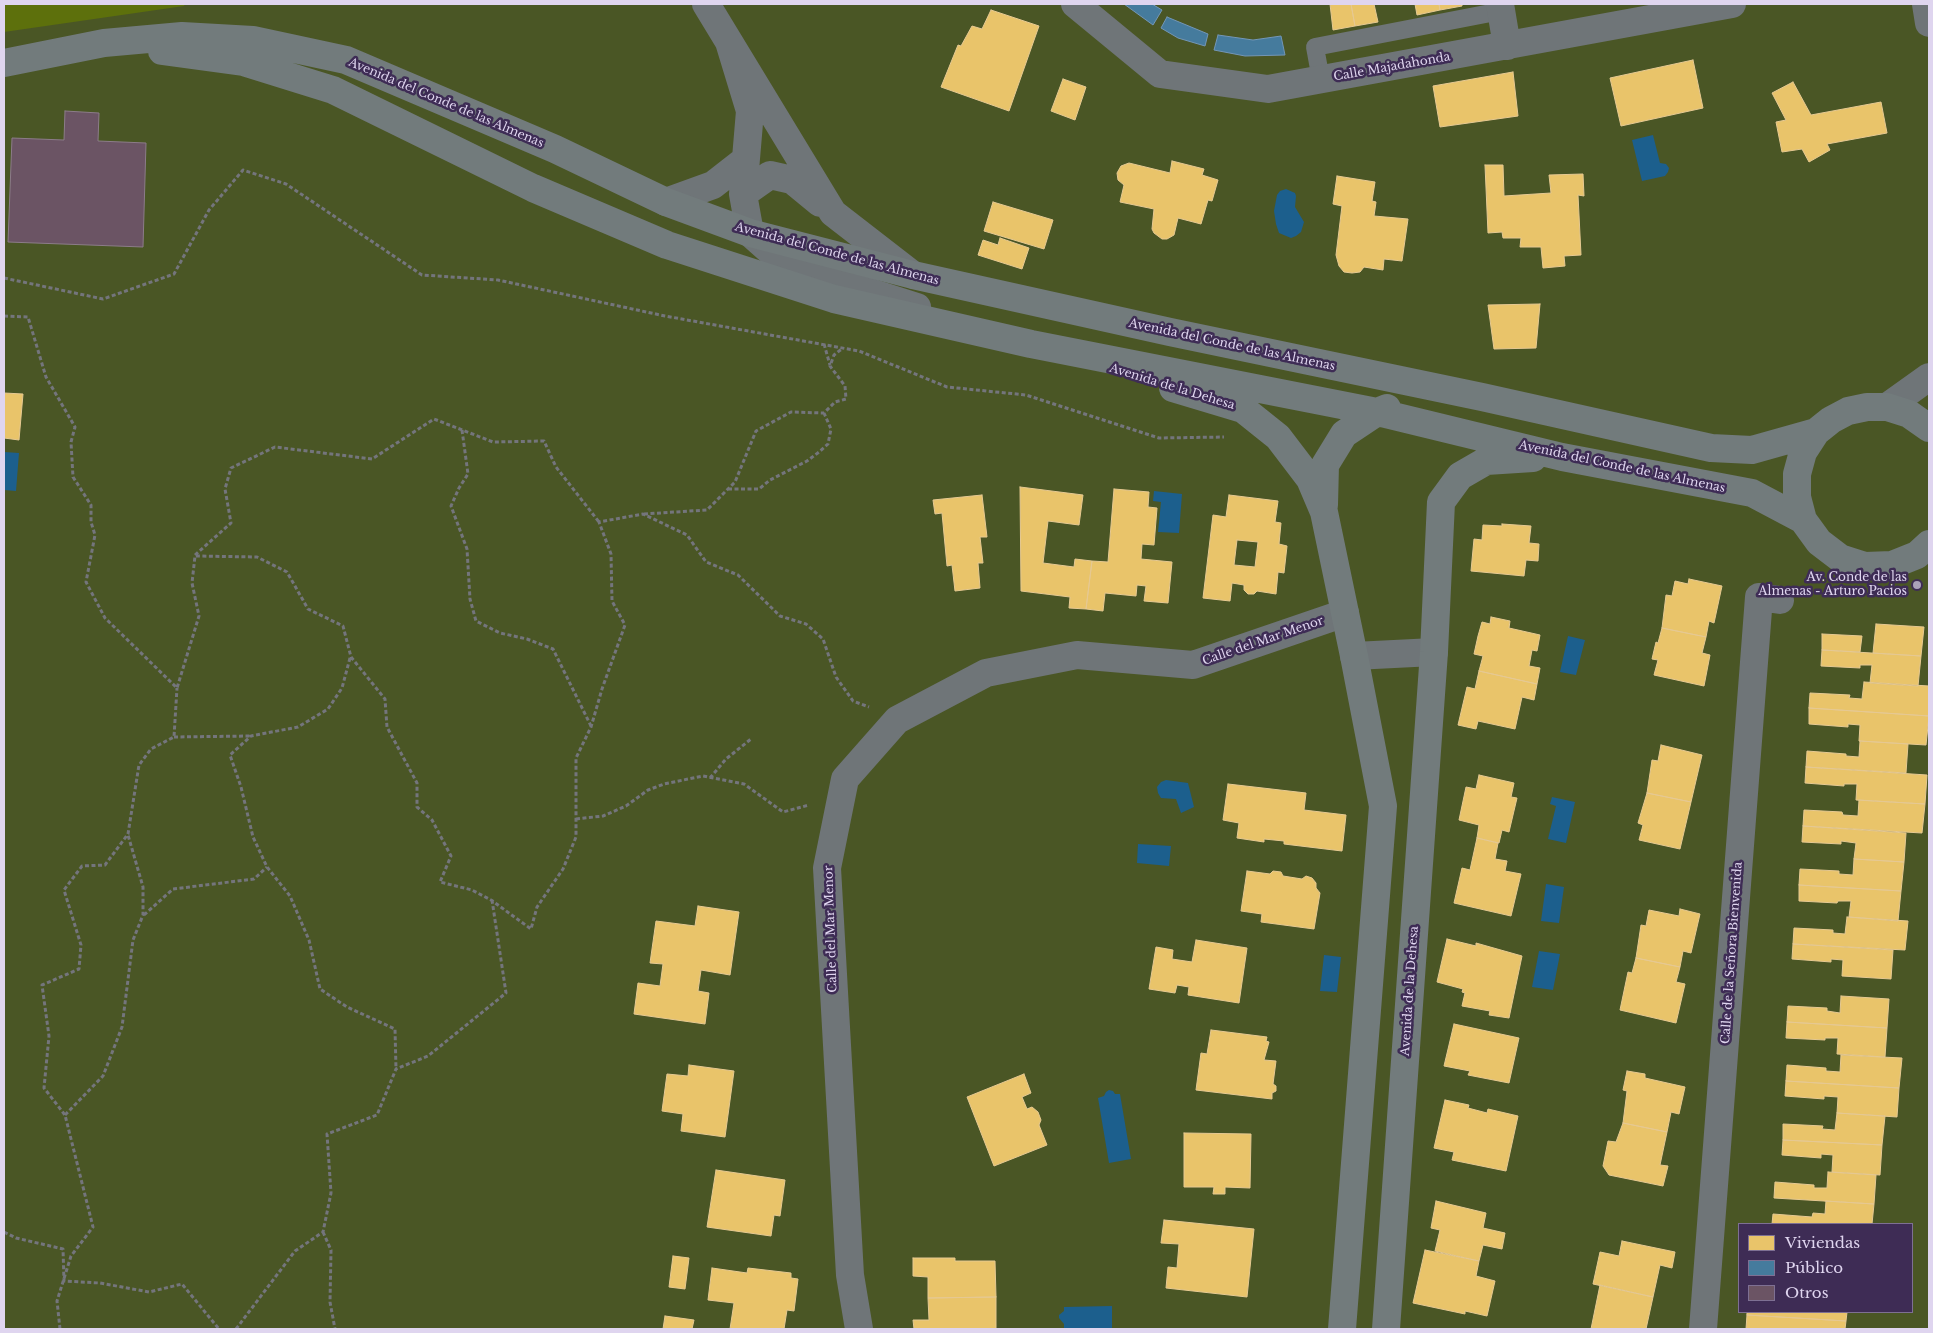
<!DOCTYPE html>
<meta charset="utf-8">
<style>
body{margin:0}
#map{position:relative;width:1933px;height:1333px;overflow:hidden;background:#494056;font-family:"Libre Baskerville",serif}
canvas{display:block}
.frame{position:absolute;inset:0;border:5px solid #dfd5ef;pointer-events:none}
.legend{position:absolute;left:1738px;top:1223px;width:175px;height:90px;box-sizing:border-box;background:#3e2c55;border:1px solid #7e7093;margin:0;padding:6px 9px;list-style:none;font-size:15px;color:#dfd5ef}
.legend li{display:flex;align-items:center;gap:10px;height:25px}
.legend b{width:25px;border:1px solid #7e7093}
</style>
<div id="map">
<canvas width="1933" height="1333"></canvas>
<div class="frame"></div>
<ul class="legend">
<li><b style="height:14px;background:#e9c46a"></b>Viviendas</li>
<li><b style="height:14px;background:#457b9d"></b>Público</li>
<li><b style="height:14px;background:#6b5464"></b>Otros</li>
</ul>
</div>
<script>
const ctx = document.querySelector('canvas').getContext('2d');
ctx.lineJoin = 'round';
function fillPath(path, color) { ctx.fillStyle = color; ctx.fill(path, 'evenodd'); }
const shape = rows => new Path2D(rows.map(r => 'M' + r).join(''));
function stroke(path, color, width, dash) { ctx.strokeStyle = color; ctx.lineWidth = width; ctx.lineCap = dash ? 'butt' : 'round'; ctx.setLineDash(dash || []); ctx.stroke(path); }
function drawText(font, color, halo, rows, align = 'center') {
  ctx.font = font + ' "Libre Baskerville",serif'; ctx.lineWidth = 5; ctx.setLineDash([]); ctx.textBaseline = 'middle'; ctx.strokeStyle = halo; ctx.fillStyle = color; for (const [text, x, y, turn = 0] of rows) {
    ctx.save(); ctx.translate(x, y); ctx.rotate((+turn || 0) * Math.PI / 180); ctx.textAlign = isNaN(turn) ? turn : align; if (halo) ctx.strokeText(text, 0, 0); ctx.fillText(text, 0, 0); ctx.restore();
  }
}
const green = shape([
 [4,4,1929,4,1929,1329,4,1329],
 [1739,1224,1912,1224,1912,1312,1739,1312]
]);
const forest = shape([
 [4,4,185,4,184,6,4,32]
]);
const water = shape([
 [1653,135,1660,163,1666,164,1669,168,1668,172,1665,176,1642,181,1632,140],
 [1286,189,1295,193,1296,196,1295,207,1304,222,1301,232,1296,236,1291,238,1279,233,1276,224,1274,211,1277,195,1280,191],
 [4,452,19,453,16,491,4,490],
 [1154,491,1182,494,1179,533,1158,532,1161,502,1153,501],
 [1568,636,1585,640,1576,675,1560,672],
 [1166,780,1188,783,1194,807,1181,813,1176,799,1161,798,1158,793,1157,787,1161,782],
 [1552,797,1575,802,1566,843,1548,839,1556,806,1550,804],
 [1138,844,1171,846,1169,866,1137,863],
 [1546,884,1564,887,1559,923,1541,921],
 [1539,951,1560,954,1553,990,1532,987],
 [1324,955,1341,957,1337,992,1320,991],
 [1109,1090,1113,1091,1115,1094,1120,1094,1131,1159,1109,1163,1098,1098,1104,1096,1106,1092],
 [1112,1306,1112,1328,1064,1328,1064,1324,1059,1318,1059,1315,1064,1311,1064,1307]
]);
const homes = shape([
 [1330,4,1351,4,1355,26,1333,30,1330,4],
 [1351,4,1374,4,1378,22,1355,26,1351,4],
 [1415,4,1439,4,1440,10,1417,15,1415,4],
 [1439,4,1462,4,1462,6,1440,10,1439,4],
 [991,10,1039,26,1009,111,941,87,958,45,961,46,972,26,982,29,991,10],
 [1693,60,1703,108,1621,126,1610,78,1693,60],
 [1513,72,1518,116,1440,127,1433,86,1513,72],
 [1063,79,1086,87,1075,120,1051,111,1063,79],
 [1793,82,1811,115,1881,102,1887,133,1827,144,1830,150,1809,162,1802,149,1782,152,1776,122,1786,120,1772,93,1793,82],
 [1172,161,1204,169,1202,175,1218,180,1212,201,1208,200,1201,224,1178,218,1174,235,1167,239,1162,239,1154,233,1152,229,1154,209,1120,202,1124,185,1118,180,1117,173,1121,166,1129,163,1170,173,1172,161],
 [1485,165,1503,165,1504,196,1551,193,1549,175,1583,174,1584,196,1578,195,1581,255,1564,256,1565,266,1543,268,1541,247,1520,247,1521,238,1503,238,1502,232,1488,233,1485,165],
 [1337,176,1375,182,1372,201,1376,202,1374,216,1408,219,1402,261,1384,259,1383,270,1364,267,1360,272,1352,273,1344,272,1339,266,1336,255,1342,206,1333,204,1337,176],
 [993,202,1053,220,1044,249,984,231,993,202],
 [1000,238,1029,248,1022,269,978,255,983,240,998,245,1000,238],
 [1540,304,1536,348,1494,349,1488,305,1540,304],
 [4,393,23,394,19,440,4,438,4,393],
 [1020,487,1083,495,1079,525,1048,521,1043,563,1074,567,1075,559,1092,561,1086,609,1069,608,1070,597,1021,591,1020,487],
 [1114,489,1149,492,1148,507,1157,508,1154,545,1142,544,1141,559,1172,562,1168,603,1144,601,1146,586,1137,585,1136,596,1105,593,1103,611,1086,609,1092,561,1108,562,1114,489],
 [982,495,987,537,980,537,983,563,978,563,980,588,955,591,952,565,947,566,942,513,935,514,933,500,982,495],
 [1229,495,1278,501,1275,522,1281,523,1279,544,1287,546,1284,573,1278,572,1276,594,1257,591,1254,594,1248,594,1244,590,1244,585,1232,583,1230,601,1203,598,1213,515,1226,517,1229,495],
 [1237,540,1258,542,1255,567,1234,565,1237,540],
 [1502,524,1531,526,1529,543,1539,544,1538,561,1526,560,1524,576,1471,571,1474,539,1482,540,1483,525,1502,526,1502,524],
 [1689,579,1722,586,1714,623,1709,621,1706,637,1662,628,1666,595,1672,596,1675,581,1688,584,1689,579],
 [1491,617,1510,621,1509,628,1540,635,1537,651,1532,650,1529,666,1540,668,1537,684,1479,671,1483,656,1474,654,1478,636,1482,622,1490,624,1491,617],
 [1876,624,1924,627,1921,656,1873,653,1876,624],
 [1662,628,1706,637,1702,653,1710,655,1704,686,1654,675,1658,660,1652,659,1656,642,1658,643,1662,628],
 [1822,634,1862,636,1860,652,1822,650,1822,634],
 [1822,650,1921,656,1918,686,1870,683,1872,665,1860,665,1860,668,1821,666,1822,650],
 [1479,671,1537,684,1534,700,1522,697,1515,729,1478,721,1476,729,1458,725,1467,687,1475,689,1479,671],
 [1864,682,1929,686,1929,716,1809,708,1810,693,1850,695,1849,698,1862,699,1864,682],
 [1809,708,1929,716,1926,745,1859,741,1860,725,1848,724,1848,727,1809,724,1809,708],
 [1860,741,1908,744,1906,773,1806,767,1807,751,1846,754,1846,756,1859,757,1860,741],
 [1661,745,1702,755,1691,802,1647,793,1652,760,1658,761,1661,745],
 [1806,767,1927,775,1925,804,1856,800,1857,784,1844,784,1844,786,1805,783,1806,767],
 [1479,775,1514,783,1511,797,1517,798,1509,832,1502,830,1499,843,1477,838,1479,825,1459,820,1466,787,1476,789,1479,775],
 [1228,784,1306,793,1304,810,1346,815,1342,851,1284,844,1284,841,1264,839,1264,842,1237,838,1239,823,1223,820,1228,784],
 [1647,793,1691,802,1680,849,1639,840,1643,825,1638,823,1647,793],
 [1859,800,1925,804,1922,833,1803,826,1804,810,1842,812,1843,815,1858,816,1859,800],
 [1803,826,1906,833,1904,862,1854,859,1856,843,1841,841,1841,844,1802,842,1803,826],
 [1477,838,1498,843,1495,859,1507,861,1505,871,1521,874,1511,916,1454,903,1462,868,1470,870,1477,838],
 [1854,859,1904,862,1901,891,1799,885,1800,869,1839,871,1839,874,1853,875,1854,859],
 [1247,871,1270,874,1273,871,1281,872,1283,876,1302,879,1306,876,1312,878,1316,883,1316,888,1320,893,1314,929,1261,922,1262,914,1241,911,1247,871],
 [1799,885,1901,891,1898,921,1849,917,1851,901,1838,901,1837,903,1799,901,1799,885],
 [698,906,739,912,730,975,701,970,698,991,709,993,705,1024,634,1014,638,983,660,986,663,964,650,963,656,921,695,926,698,906],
 [1680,909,1700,914,1691,953,1683,951,1680,967,1636,958,1641,925,1646,926,1649,910,1679,916,1680,909],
 [1847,917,1908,921,1905,950,1793,944,1794,928,1833,930,1833,933,1845,934,1847,917],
 [1447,939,1476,946,1476,943,1522,956,1509,1018,1489,1015,1490,1011,1462,1006,1465,993,1462,992,1463,989,1437,982,1447,939],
 [1196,940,1247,948,1239,1003,1188,995,1189,987,1177,985,1175,993,1149,989,1156,947,1173,950,1172,959,1192,962,1196,940],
 [1793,944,1893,950,1891,979,1842,976,1843,960,1831,959,1831,962,1792,959,1793,944],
 [1636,958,1680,967,1676,982,1685,984,1676,1023,1620,1010,1628,972,1632,973,1636,958],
 [1841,996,1889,999,1887,1028,1787,1022,1788,1006,1827,1008,1827,1011,1840,1013,1841,996],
 [1787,1022,1887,1028,1885,1057,1837,1054,1838,1038,1825,1038,1825,1040,1786,1038,1787,1022],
 [1454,1024,1519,1038,1509,1083,1468,1075,1470,1071,1444,1066,1454,1024],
 [1211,1030,1267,1037,1266,1041,1269,1042,1264,1060,1276,1061,1273,1084,1276,1086,1276,1091,1272,1093,1272,1099,1196,1090,1201,1053,1207,1054,1211,1030],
 [1841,1055,1902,1058,1899,1088,1786,1081,1787,1065,1826,1068,1826,1071,1840,1072,1841,1055],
 [689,1065,734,1071,725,1137,681,1131,683,1114,662,1111,667,1074,688,1076,689,1065],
 [1627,1071,1645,1074,1645,1078,1685,1087,1679,1114,1671,1112,1667,1132,1623,1123,1627,1091,1623,1090,1627,1071],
 [1024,1074,1031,1093,1022,1097,1027,1109,1032,1107,1038,1112,1041,1120,1039,1125,1047,1145,994,1166,967,1097,1024,1074],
 [1786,1081,1899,1088,1897,1117,1837,1113,1838,1097,1824,1096,1824,1099,1785,1096,1786,1081],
 [1445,1100,1469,1105,1468,1108,1487,1113,1488,1109,1518,1116,1506,1171,1452,1160,1454,1152,1434,1148,1445,1100],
 [1837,1113,1885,1116,1882,1145,1783,1140,1783,1124,1823,1126,1822,1129,1835,1130,1837,1113],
 [1623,1123,1667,1132,1660,1165,1668,1166,1663,1186,1609,1175,1603,1166,1608,1141,1616,1142,1623,1123],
 [1184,1133,1251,1134,1250,1188,1225,1187,1225,1194,1213,1194,1214,1187,1184,1187,1184,1133],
 [1783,1140,1882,1145,1880,1175,1832,1172,1833,1155,1821,1154,1821,1158,1782,1155,1783,1140],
 [716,1170,785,1180,780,1216,774,1215,771,1236,707,1227,716,1170],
 [1828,1172,1876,1175,1874,1204,1774,1198,1775,1182,1814,1185,1814,1188,1827,1188,1828,1172],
 [1436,1201,1486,1213,1483,1228,1505,1233,1502,1249,1483,1245,1479,1261,1435,1251,1440,1230,1431,1228,1436,1201],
 [1826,1201,1874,1204,1872,1224,1772,1224,1773,1214,1812,1217,1813,1213,1825,1214,1826,1201],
 [1164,1220,1254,1229,1247,1297,1166,1288,1168,1267,1177,1268,1179,1244,1161,1243,1164,1220],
 [1622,1241,1675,1252,1672,1268,1660,1265,1653,1297,1593,1284,1600,1252,1619,1256,1622,1241],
 [1425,1250,1479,1261,1476,1276,1495,1281,1487,1316,1465,1311,1465,1314,1413,1303,1425,1250],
 [673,1256,689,1258,685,1289,669,1287,673,1256],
 [913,1258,955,1258,955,1261,995,1261,996,1297,928,1298,928,1277,913,1276,913,1258],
 [712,1268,747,1273,748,1268,791,1273,791,1278,798,1279,794,1311,787,1310,784,1329,730,1329,734,1303,708,1300,712,1268],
 [1600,1285,1653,1297,1646,1329,1591,1329,1600,1285],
 [996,1297,996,1329,914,1329,913,1320,929,1320,928,1298,996,1297],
 [1747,1312,1847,1312,1846,1321,1747,1315,1747,1312],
 [1747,1315,1846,1321,1845,1329,1746,1329,1747,1315],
 [665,1316,694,1320,692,1329,663,1329,665,1316]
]);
const public = shape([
 [1124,4,1152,4,1162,10,1153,25,1124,4],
 [1167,17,1208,34,1205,46,1178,38,1161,28,1167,17],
 [1218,35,1253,40,1281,36,1285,55,1245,56,1214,50,1218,35]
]);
const building = shape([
 [65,111,99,113,98,141,146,143,143,247,8,242,12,138,64,140,65,111]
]);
const path = shape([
 [4,278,103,299,174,274,209,210,243,170,286,184,422,275,498,280,665,316,859,351,947,387,1026,395,1159,438,1224,437],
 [4,316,28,317,46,377,75,427,71,442,73,477,91,505,91,522,95,535,86,582,105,618,177,688,199,616,192,583,195,556,257,557,287,572,308,609,343,626,351,657,385,699,387,727,417,783,417,807,432,820,451,856,440,882,472,890,491,900,531,929,537,907,563,869,576,837,576,758,591,727,602,689,625,625,612,601,611,554,599,522,643,514,687,535,706,562,738,575,780,616,806,624,823,639,836,677,853,701,869,707],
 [824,344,830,365],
 [462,430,468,474,459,488,451,506,467,549,470,599,476,621,500,633,527,639,553,649,591,726],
 [728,489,759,489,770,480,807,461,819,452,828,444,831,429,824,413],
 [644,514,707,510,735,482,756,431,791,412,824,413,835,402,846,399,845,386,830,366,834,355,843,348],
 [195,555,231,523,225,489,231,468,275,447,372,459,434,419,493,442,544,441,556,467,599,522],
 [350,658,342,688,328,709,298,727,251,736,230,755,241,787,253,837,267,867,290,896,309,940,320,989,347,1007,395,1029,396,1069],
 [174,737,251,736],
 [710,778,726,759,751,739],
 [576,819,603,816,626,806,648,790,664,784,703,776,744,784,783,812,809,805],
 [144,915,173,889,254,879,267,867],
 [65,1115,103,1076,122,1027,133,940,143,915,143,887,128,835],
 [4,1232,16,1238,63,1249,64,1281,100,1283,149,1292,182,1284,219,1329],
 [323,1232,331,1250,330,1302,335,1329],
 [60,1329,57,1301,71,1256,93,1227,65,1115,44,1088,49,1036,42,985,79,969,81,945,64,890,82,866,105,865,128,834,139,765,151,749,174,737,177,688],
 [236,1329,295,1251,323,1232,331,1193,327,1134,377,1115,396,1069,428,1056,506,993,492,900]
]);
const lane = shape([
 [1321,80,1315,47,1501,11]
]);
const street = shape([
 [706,4,833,213,913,275],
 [1075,4,1160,74,1268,89,1732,4],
 [1500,4,1507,46],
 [1926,4,1929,23],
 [729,42,750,111,743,194,750,233,786,265,917,307],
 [743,194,770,175,792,180,820,203],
 [666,202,713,185,745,160],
 [1887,407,1929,377],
 [1354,656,1434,652],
 [859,1329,850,1275,827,868,845,779,897,720,986,673,1077,655,1193,665,1345,613],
 [1703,1329,1759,597,1780,600]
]);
const secondary = shape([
 [162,51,243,62,333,90,533,188,667,245,834,299,1031,344,1377,412,1562,457,1752,493,1803,520],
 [4,63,104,43,182,36,253,40,346,60,555,149,666,202,750,233,913,275,1170,332,1482,397,1711,448,1752,450,1816,432],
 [1173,388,1243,409,1278,437,1310,479,1324,512,1354,656,1383,806,1342,1329],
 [1929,428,1909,414,1887,407,1867,407,1848,411,1831,420,1816,432,1803,452,1797,474,1797,497,1803,520,1819,542,1840,558,1865,566,1892,565,1917,555,1929,544],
 [1324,505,1325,465,1344,434,1377,412,1387,408],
 [1386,1329,1434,652,1441,502,1460,476,1486,461,1533,458]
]);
const markers = [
 [1917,585,5,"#aaa1b9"]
];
const streetNames = [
 ["Calle Majadahonda",1392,67,-10],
 ["Avenida del Conde de las Almenas",446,103,23],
 ["Avenida del Conde de las Almenas",837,254,15],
 ["Avenida del Conde de las Almenas",1232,345,12],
 ["Avenida de la Dehesa",1172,387,17],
 ["Avenida del Conde de las Almenas",1622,467,12],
 ["Calle del Mar Menor",1263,641,-19],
 ["Calle del Mar Menor",831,929,-92],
 ["Calle de la Señora Bienvenida",1732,953,-86],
 ["Avenida de la Dehesa",1410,991,-86]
];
const poiNames = [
 ["Av. Conde de las",1907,578],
 ["Almenas - Arturo Pacios",1907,592]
];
fillPath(green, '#4a5625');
fillPath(forest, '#5d700c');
fillPath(water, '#1c5f8d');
fillPath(homes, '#e9c46a');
stroke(homes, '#e6c992', 1);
fillPath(public, '#457b9d');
stroke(public, '#7396b6', 1);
fillPath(building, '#6b5464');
stroke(building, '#8c7c89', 1);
stroke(path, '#74757c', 3, [4, 2.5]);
stroke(lane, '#6f7578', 18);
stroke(street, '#6f7578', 28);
stroke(secondary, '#727b7c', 28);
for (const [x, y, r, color] of markers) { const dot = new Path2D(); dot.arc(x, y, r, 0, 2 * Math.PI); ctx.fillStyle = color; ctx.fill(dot); stroke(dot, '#3e2c55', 2); }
drawText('12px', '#dfd5ef', '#3e2c55', streetNames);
drawText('12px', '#dfd5ef', '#3e2c55', poiNames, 'right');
</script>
